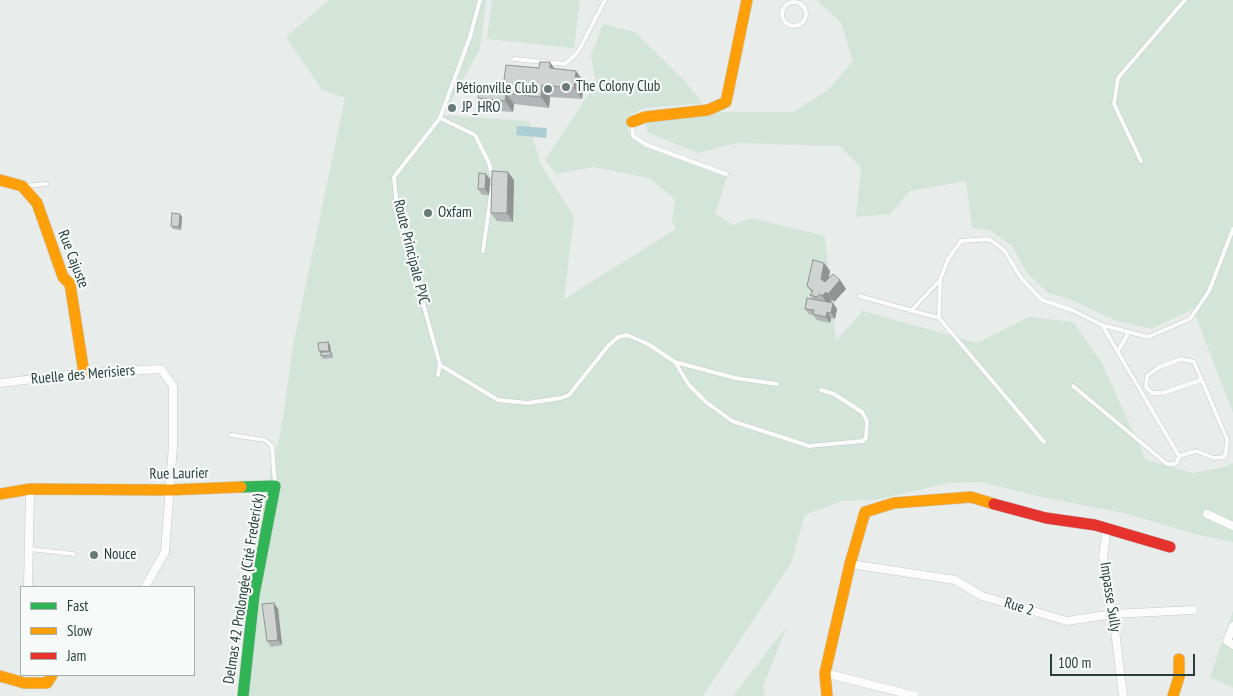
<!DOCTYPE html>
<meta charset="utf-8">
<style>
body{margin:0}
#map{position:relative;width:1233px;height:696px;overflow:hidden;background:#e8ecea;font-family:"PT Sans Narrow",sans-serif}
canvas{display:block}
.legend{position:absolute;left:20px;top:586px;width:175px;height:90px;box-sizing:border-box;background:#f7faf9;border:1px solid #a3afad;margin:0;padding:6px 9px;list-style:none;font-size:15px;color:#263f3b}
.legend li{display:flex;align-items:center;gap:10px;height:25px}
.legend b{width:25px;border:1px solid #a3afad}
.scale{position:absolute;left:1050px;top:654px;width:145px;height:22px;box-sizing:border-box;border:2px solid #263f3b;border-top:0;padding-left:6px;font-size:15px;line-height:18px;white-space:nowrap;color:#263f3b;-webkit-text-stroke:4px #f7faf9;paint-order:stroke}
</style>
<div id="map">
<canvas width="1233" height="696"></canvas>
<ul class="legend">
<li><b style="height:6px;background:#30b455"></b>Fast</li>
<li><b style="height:6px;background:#ff9f0a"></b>Slow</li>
<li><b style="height:6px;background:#e5322d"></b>Jam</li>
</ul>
<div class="scale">100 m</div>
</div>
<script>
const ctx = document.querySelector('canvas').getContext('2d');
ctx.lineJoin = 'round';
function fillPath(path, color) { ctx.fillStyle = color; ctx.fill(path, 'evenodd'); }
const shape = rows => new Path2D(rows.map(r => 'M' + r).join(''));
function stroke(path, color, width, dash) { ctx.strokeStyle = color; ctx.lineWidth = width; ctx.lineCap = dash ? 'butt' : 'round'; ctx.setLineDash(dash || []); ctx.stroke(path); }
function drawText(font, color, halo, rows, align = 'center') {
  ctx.font = font + ' "PT Sans Narrow",sans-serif'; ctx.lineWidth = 4.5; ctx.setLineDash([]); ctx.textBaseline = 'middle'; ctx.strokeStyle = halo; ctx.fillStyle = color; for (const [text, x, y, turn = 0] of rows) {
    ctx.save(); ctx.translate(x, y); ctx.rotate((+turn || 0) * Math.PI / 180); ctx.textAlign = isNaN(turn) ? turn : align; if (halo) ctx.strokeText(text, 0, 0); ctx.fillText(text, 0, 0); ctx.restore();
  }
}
const green = shape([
 [329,0,486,0,480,49,443,115,529,121,540,163,574,217,564,299,676,229,672,222,675,199,649,178,594,167,556,174,545,160,596,83,591,56,603,24,635,32,686,82,702,103,644,108,630,116,628,132,641,145,727,177,715,214,733,225,751,218,825,236,836,340,863,311,977,343,1029,317,1073,322,1102,363,1146,460,1193,473,1225,467,1233,463,1233,542,1199,535,1124,513,1037,496,982,482,949,483,875,500,842,501,805,515,791,563,703,696,238,696,255,541,282,424,293,346,345,98,322,90,286,37],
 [492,0,580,0,574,48,487,39],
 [817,0,1233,0,1233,413,1193,309,1151,329,1114,320,1069,299,1048,293,1027,273,1012,246,990,230,972,228,966,181,910,191,890,214,856,217,861,168,840,146,737,143,698,153,649,133,645,123,721,112,793,112,828,90,853,61,841,23],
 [1233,611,1233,688,1210,677],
 [787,626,763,687,765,696,733,696]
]);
const water = shape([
 [517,126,547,128,546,138,516,135]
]);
const lane = shape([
 '782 14a12 12 0 1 1 24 0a12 12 0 1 1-24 0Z',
 [514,59,565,64,578,52,605,0],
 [440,118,475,135,489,163,492,175],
 [632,124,633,136,647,145,726,174],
 [1141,161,1114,104,1118,78,1185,0],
 [24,186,47,184],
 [483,251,492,187],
 [859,296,939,318],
 [911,311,940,280],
 [1102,325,1179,456],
 [1118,351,1129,332],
 [440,365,498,400,528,403,561,398,569,395,608,346,618,337,627,335,648,344,675,362],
 [438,375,440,365,397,208,394,177,440,118,470,37,480,0],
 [777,384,735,378,675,362,689,385,706,402,732,421,809,446,863,441,866,438,867,421,862,412,834,394,821,390],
 [1073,386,1167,464,1174,464,1177,462,1179,456,1196,451,1214,458,1224,457,1226,453,1227,439,1194,362,1181,359,1159,367,1147,376,1146,387,1152,393,1163,393,1201,380],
 [231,435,265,440,272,446,275,484],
 [1044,442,939,318,940,280,948,259,961,241,989,239,1004,250,1021,278,1042,300,1072,310,1102,325,1148,337,1190,319,1209,291,1233,229],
 [30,549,74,554]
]);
const street = shape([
 [0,383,84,373,161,369,173,386,173,445,165,552,145,587],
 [1207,514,1233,526],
 [1107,528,1103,556,1113,614,1123,696],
 [850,564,955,580,982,596,1067,621,1113,614,1193,610],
 [28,587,30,489],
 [1233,626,1227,641,1233,645],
 [825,673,915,696]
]);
const fast = shape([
 [241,487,275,486,254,595,243,696]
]);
const slow = shape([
 [632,122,645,117,708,110,726,102,747,0],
 [0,180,22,186,37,203,63,277,70,284,84,373],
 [0,494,30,489,170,490,241,487],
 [0,676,24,683,47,683,52,675],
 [827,696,825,673,850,564,865,512,894,503,971,497,994,504],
 [1173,696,1179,677,1179,659]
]);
const jam = shape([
 [994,504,1046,518,1095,525,1170,547]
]);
const wall = shape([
 [539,68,576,71,584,82,582,99,550,97,549,108,514,104,513,112,486,110,478,98,503,87],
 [490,179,489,195,482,195,478,189],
 [514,180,513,222,497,221,491,213],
 [180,214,182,217,181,230,173,229,171,226],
 [824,263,830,271,828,279,840,280,846,289,834,302,832,300,830,303,833,303,837,309,835,319,831,318,830,323,817,320,813,315,809,314,805,309,813,299,810,295,812,293,807,286],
 [328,342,330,345,331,352,333,354,333,358,323,359,319,351],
 [274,603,278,609,282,645,271,647,267,641]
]);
const shadedWall = shape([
 [550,62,558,74,550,68],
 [576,71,584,82,582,99,574,88],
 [542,85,550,97,549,108,541,97],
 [506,93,514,104,513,112,505,101],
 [508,172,514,180,513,222,507,213],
 [486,174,490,179,489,195,485,189],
 [180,214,182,217,181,230,179,227],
 [824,263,830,271,827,287,821,279],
 [840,280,846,289,834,302,828,294],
 [826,292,832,300,828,305,822,296],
 [833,303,837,309,835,319,831,313],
 [827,312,831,318,830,323,826,317],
 [328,342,330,345,331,354,329,351],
 [274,603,278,609,282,645,278,640]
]);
const building = shape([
 [540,62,550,62,550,68,576,71,574,88,542,85,541,97,506,93,505,101,478,98,480,86,503,87,506,65,539,68,540,62],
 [492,171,508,172,507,213,491,213,492,171],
 [479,173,486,174,485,189,478,189,479,173],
 [172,213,180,214,179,227,171,226,172,213],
 [813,260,824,263,821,279,825,282,833,274,840,280,828,294,826,292,822,296,820,294,817,297,810,295,813,291,807,286,813,260],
 [807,298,833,303,831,313,827,312,826,317,813,314,814,310,805,309,807,298],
 [328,342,329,351,319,351,318,343,328,342],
 [321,352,331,352,331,355,321,356,321,352],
 [274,603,278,640,267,641,262,604,274,603]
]);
const markers = [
 [566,87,5,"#6a7c78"],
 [548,89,5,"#6a7c78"],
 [452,108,5,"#6a7c78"],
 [428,213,5,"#6a7c78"],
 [94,555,5,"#6a7c78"]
];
const poiNames = [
 ["The Colony Club",576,87],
 ["Pétionville Club",538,89,"right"],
 ["JP_HRO",462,108],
 ["Oxfam",438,213],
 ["Nouce",104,555]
];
const streetNames = [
 ["Route Principale PVC",411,252,76],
 ["Rue Cajuste",73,259,69],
 ["Ruelle des Merisiers",83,375,-5],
 ["Rue Laurier",179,474,-1],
 ["Delmas 42 Prolongée (Cité Frederick)",244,589,-81],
 ["Impasse Sully",1110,597,81],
 ["Rue 2",1019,607,17]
];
fillPath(green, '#d3e4d9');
fillPath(water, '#acccd6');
stroke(lane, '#c5c9c8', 5);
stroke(street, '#c5c9c8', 9);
stroke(fast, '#c4c9c8', 12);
stroke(slow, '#c4c9c8', 12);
stroke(jam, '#c4c9c8', 12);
stroke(lane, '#fcfcfc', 4);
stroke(street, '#fcfcfc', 8);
stroke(fast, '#30b455', 11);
stroke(slow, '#ff9f0a', 11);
stroke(jam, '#e5322d', 11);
fillPath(wall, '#b2b5b5');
fillPath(shadedWall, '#919493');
fillPath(building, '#cfd3d2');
stroke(building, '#919493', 1);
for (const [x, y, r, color] of markers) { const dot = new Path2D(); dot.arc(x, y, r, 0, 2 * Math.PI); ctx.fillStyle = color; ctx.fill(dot); stroke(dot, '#f7faf9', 2); }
drawText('15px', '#263f3b', '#f7faf9', poiNames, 'left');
drawText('15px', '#263f3b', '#f7faf9', streetNames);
</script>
